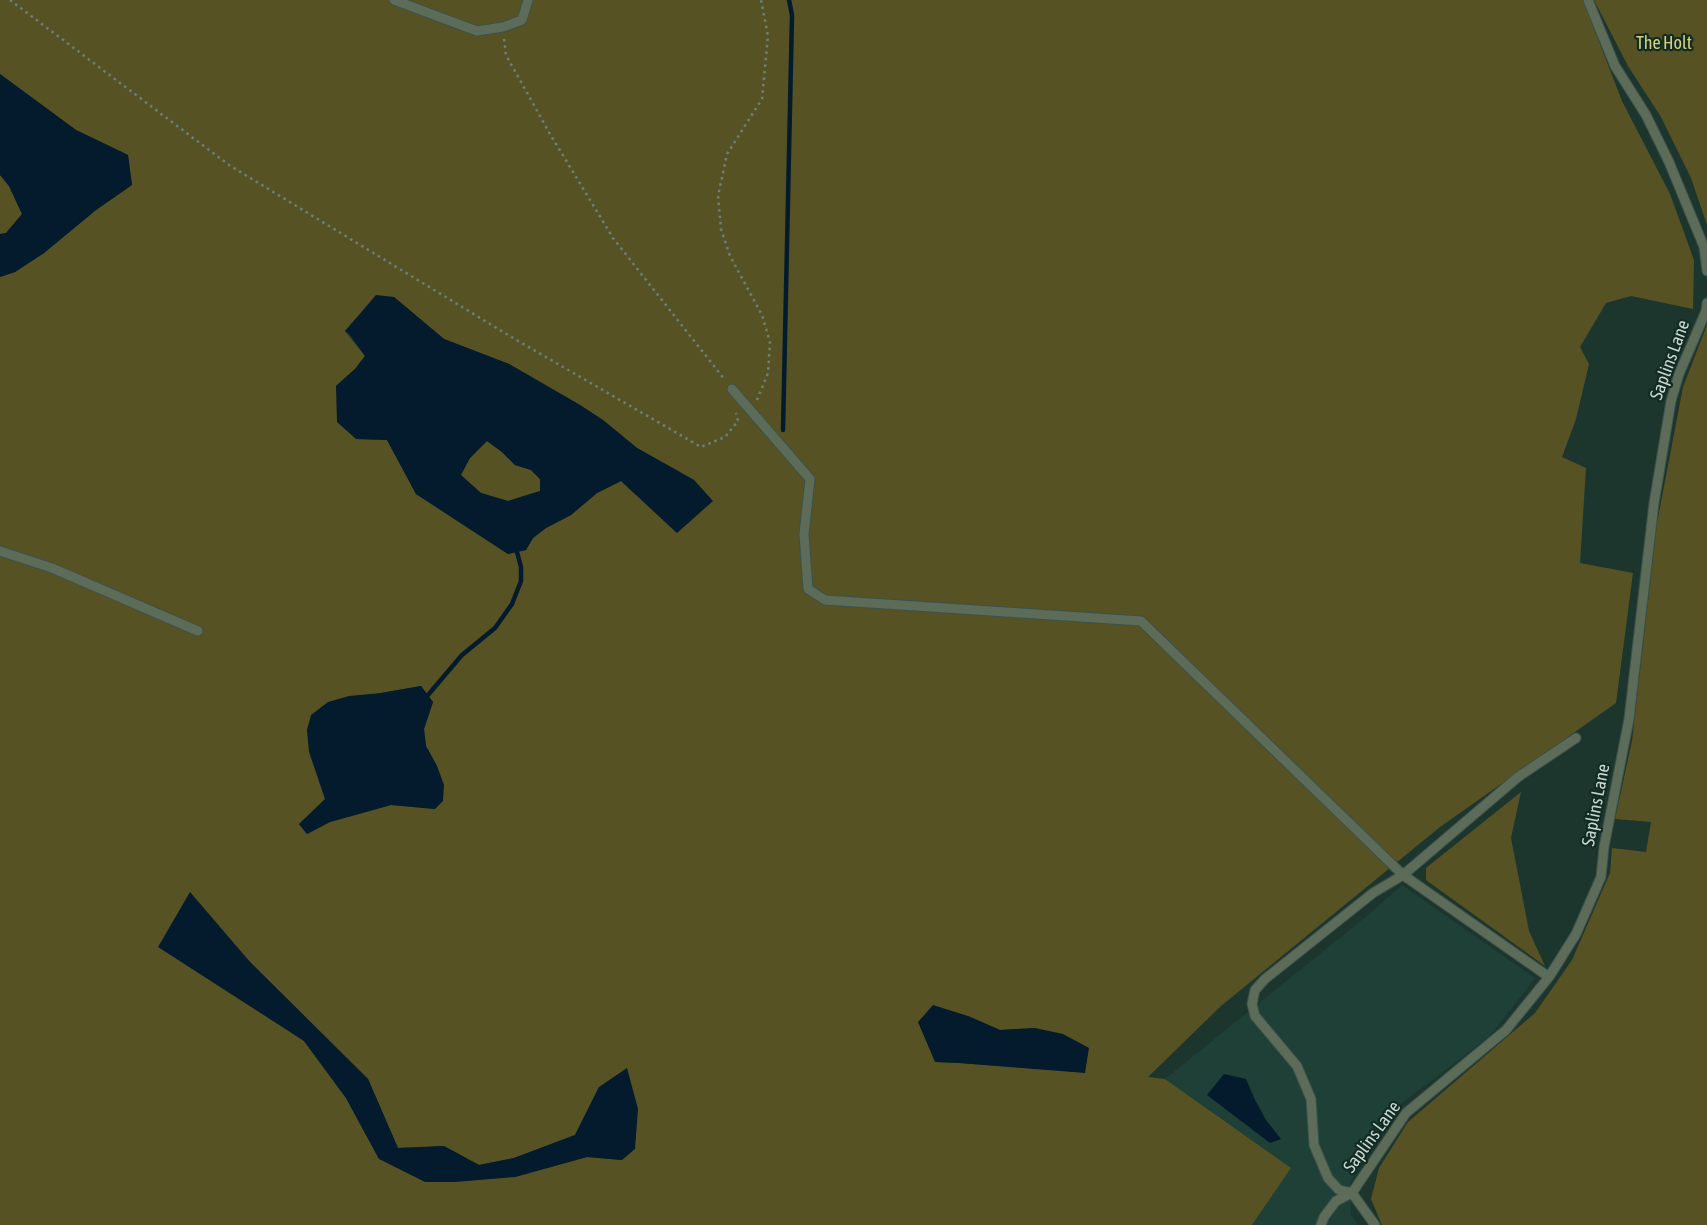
<!DOCTYPE html>
<style>
body{margin:0}
canvas{display:block;background:#1c352d}
</style>
<canvas width="1707" height="1225"></canvas>
<script>
const ctx = document.querySelector('canvas').getContext('2d');
ctx.lineJoin = 'round';
function fillPath(path, color) { ctx.fillStyle = color; ctx.fill(path, 'evenodd'); }
const shape = rows => new Path2D(rows.map(r => 'M' + r).join(''));
function stroke(path, color, width, dash) { ctx.strokeStyle = color; ctx.lineWidth = width; ctx.lineCap = dash ? 'butt' : 'round'; ctx.setLineDash(dash || []); ctx.stroke(path); }
function drawText(font, color, halo, rows, align = 'center') {
  ctx.font = font + ' "Asap Condensed",sans-serif'; ctx.lineWidth = 4.5; ctx.setLineDash([]); ctx.textBaseline = 'middle'; ctx.strokeStyle = halo; ctx.fillStyle = color; for (const [text, x, y, turn = 0] of rows) {
    ctx.save(); ctx.translate(x, y); ctx.rotate((+turn || 0) * Math.PI / 180); ctx.textAlign = isNaN(turn) ? turn : align; if (halo) ctx.strokeText(text, 0, 0); ctx.fillText(text, 0, 0); ctx.restore();
  }
}
const built = shape([
 [1402,885,1535,978,1490,1036,1385,1116,1350,1183,1351,1215,1358,1225,1252,1225,1291,1168,1165,1079,1368,915]
]);
const green = shape([
 [0,0,1583,0,1622,101,1670,194,1694,260,1693,309,1631,296,1606,303,1580,347,1589,364,1576,419,1562,457,1586,468,1580,563,1633,573,1616,703,1440,827,1221,1006,1148,1077,1165,1079,1291,1168,1252,1225,0,1225,0,277,15,272,44,253,96,210,132,185,128,155,76,130,0,74],
 [394,297,444,339,509,364,580,405,603,420,637,448,694,480,677,533,621,481,597,493,571,515,546,528,533,538,526,550,508,554,416,494,387,440,356,439,336,386,355,369,365,356,345,331],
 [421,686,433,702,424,729,426,746,437,766,435,809,391,805,330,822,307,834,299,824,325,800,381,693],
 [190,893,250,962,368,1079,398,1148,444,1146,479,1165,514,1158,575,1135,599,1087,622,1160,587,1157,515,1177,379,1159,346,1098,304,1041],
 [968,1016,1000,1030,1035,1028,1085,1072,959,1063,935,1062],
 [1594,0,1707,0,1707,225,1691,178,1661,117,1628,66],
 [0,175,9,186,22,214,6,233,0,234],
 [1707,325,1707,1225,1382,1225,1371,1199,1379,1168,1408,1122,1535,1013,1572,960,1610,873,1612,848,1646,852,1651,822,1615,819,1632,741,1657,523,1683,387],
 [487,441,502,452,515,465,531,470,540,479,540,491,508,501,481,493,460,475,470,458],
 [1521,792,1511,838,1529,931,1545,966,1426,880,1426,868]
]);
const water = shape([
 [0,74,76,130,128,155,132,185,96,210,44,253,15,272,0,277,0,234,6,233,22,214,9,186,0,175],
 [376,295,394,297,444,339,509,364,580,405,603,420,637,448,694,480,713,501,677,533,621,481,597,493,571,515,546,528,533,538,526,550,508,554,416,494,387,440,356,439,337,422,336,386,355,369,365,356,350,335,345,331],
 [487,441,502,452,515,465,531,470,540,479,540,491,508,501,481,493,461,475,470,458],
 [421,686,433,702,424,729,426,746,437,766,444,785,443,801,435,809,391,805,330,822,307,834,299,824,325,799,309,752,307,730,311,715,328,702,349,696,381,693],
 [190,892,250,962,368,1079,398,1148,444,1146,479,1165,514,1158,575,1135,599,1087,627,1068,638,1109,635,1149,622,1160,587,1157,515,1177,455,1182,425,1182,379,1159,346,1098,304,1041,158,947],
 [933,1005,968,1016,1000,1030,1035,1028,1063,1034,1089,1048,1085,1073,959,1063,935,1062,918,1022],
 [1224,1074,1246,1079,1255,1100,1266,1120,1281,1139,1270,1143,1207,1095]
]);
const stream = shape([
 [783,430,792,15,789,0],
 [428,695,462,655,495,628,512,604,521,581,521,567,517,552]
]);
const path = shape([
 [10,0,229,165,513,338,701,447,725,437,738,421,736,413],
 [504,39,506,55,550,134,613,238,725,380],
 [757,400,768,373,770,342,762,315,730,256,721,229,718,196,727,154,762,99,768,36,761,0]
]);
const lane = shape([
 [394,0,477,31,503,27,522,20,528,0],
 [1588,0,1615,66,1646,115,1669,162,1704,247,1707,271],
 [732,389,810,479,804,534,808,589,825,600,1141,621,1403,875,1549,977],
 [0,551,52,568,198,631],
 [1352,1193,1339,1190,1328,1178,1314,1145,1311,1099,1297,1066,1255,1016,1252,1004,1255,990,1265,979,1373,893,1403,875,1518,777,1576,738],
 [1321,1225,1324,1217,1336,1201,1352,1193],
 [1375,1225,1352,1193,1406,1113,1506,1030,1549,977,1576,934,1601,877,1604,847,1629,719,1654,503,1671,401,1679,374,1706,311,1707,303]
]);
const parkNames = [
 ["The Holt",1664,43]
];
const streetNames = [
 ["Saplins Lane",1670,360,-70],
 ["Saplins Lane",1596,805,-79],
 ["Saplins Lane",1372,1137,-54]
];
fillPath(built, '#1e4036');
fillPath(green, '#575224');
fillPath(water, '#031b2c');
stroke(stream, '#031b2c', 4.5);
stroke(lane, '#3b524b', 11);
stroke(path, '#6b8079', 2.5, [2.5, 4]);
stroke(lane, '#5d6b59', 9);
drawText('18px', '#d8d07d', '#122b23', parkNames);
drawText('18px', '#c9d8d3', '#122b23', streetNames);
</script>
